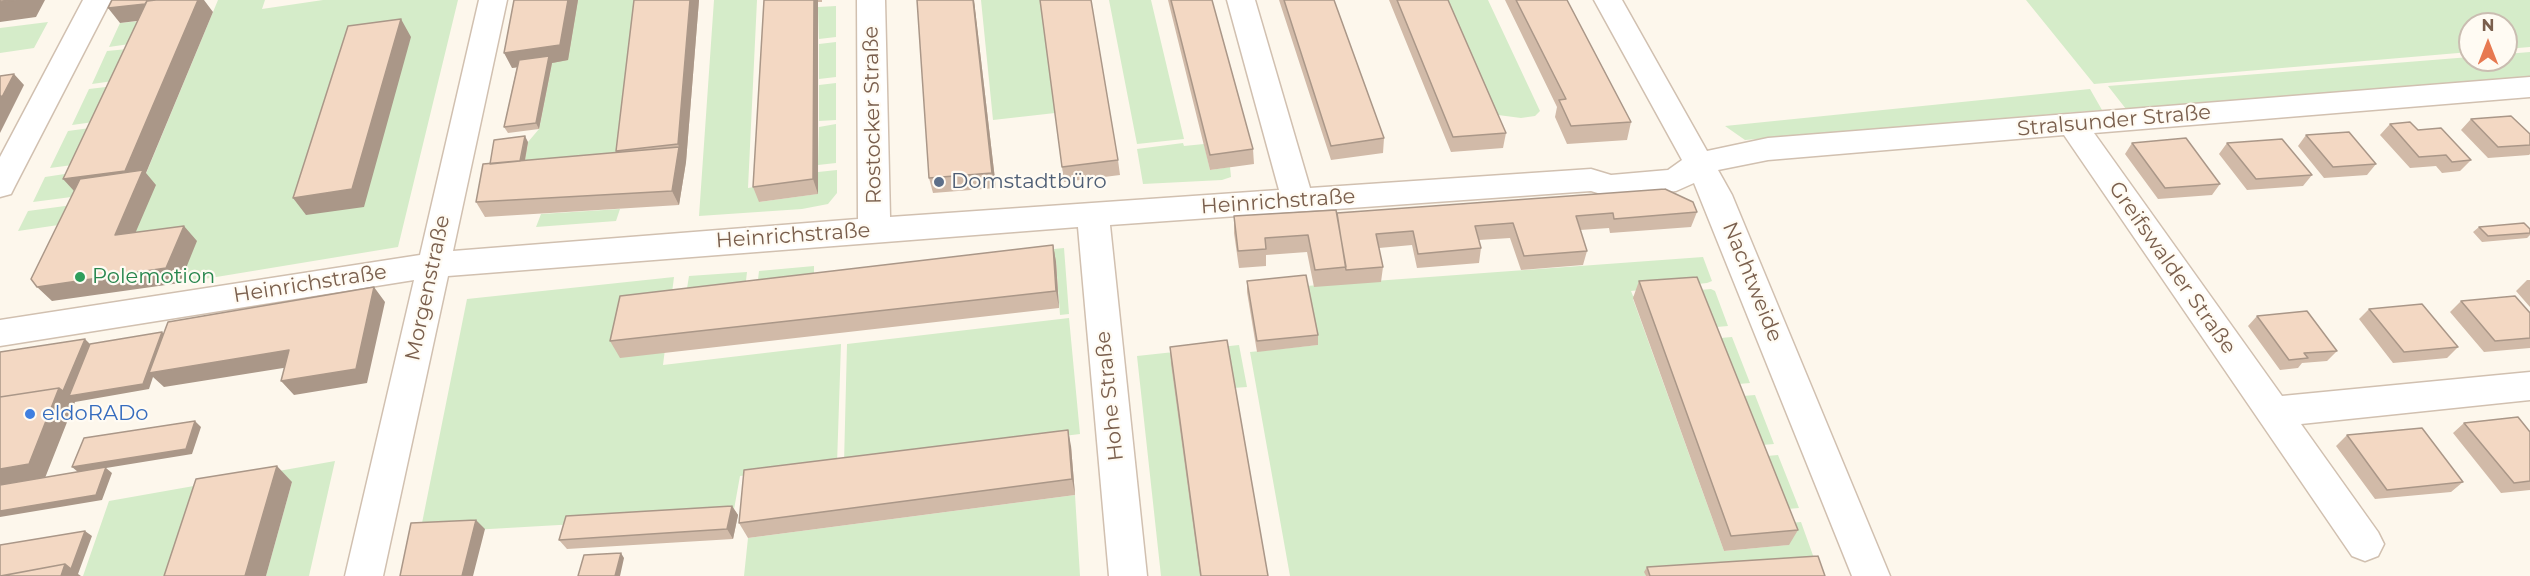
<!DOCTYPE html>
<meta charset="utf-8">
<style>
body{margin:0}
#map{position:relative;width:2530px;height:576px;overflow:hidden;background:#fdf7ec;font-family:Montserrat,sans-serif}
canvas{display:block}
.north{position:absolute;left:2458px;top:12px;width:60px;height:60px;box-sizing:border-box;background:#fffbf3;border:2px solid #cabdb1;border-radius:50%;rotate:0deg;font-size:16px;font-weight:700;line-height:24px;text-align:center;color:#7a5f4d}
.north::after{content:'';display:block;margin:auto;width:21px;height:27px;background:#e77951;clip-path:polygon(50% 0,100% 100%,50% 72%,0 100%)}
</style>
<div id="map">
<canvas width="2530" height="576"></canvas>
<div class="north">N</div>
</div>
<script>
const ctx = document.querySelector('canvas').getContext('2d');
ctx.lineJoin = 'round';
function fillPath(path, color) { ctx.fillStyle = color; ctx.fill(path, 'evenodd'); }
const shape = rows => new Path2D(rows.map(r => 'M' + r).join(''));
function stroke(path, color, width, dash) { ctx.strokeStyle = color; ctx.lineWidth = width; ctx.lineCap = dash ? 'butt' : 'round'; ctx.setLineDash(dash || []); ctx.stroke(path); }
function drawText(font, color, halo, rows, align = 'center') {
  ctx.font = font + ' Montserrat,sans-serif'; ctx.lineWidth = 4.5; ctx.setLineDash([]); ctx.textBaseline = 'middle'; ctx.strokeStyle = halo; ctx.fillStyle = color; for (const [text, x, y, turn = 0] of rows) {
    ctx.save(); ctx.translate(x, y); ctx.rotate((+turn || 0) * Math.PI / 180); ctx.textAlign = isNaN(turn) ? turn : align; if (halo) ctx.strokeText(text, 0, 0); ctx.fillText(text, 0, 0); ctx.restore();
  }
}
const green = shape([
 [218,0,265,0,262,9,323,0,458,0,398,247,180,283,128,250,140,188],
 [578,0,644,0,624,168,522,176,528,142,539,129,552,62],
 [714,0,757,0,748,188,760,186,759,202,817,194,818,172,837,170,837,193,828,204,802,209,699,216],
 [981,0,1040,0,1055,113,993,120],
 [1109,0,1151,0,1184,139,1137,144],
 [1439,0,1488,0,1540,111,1535,116,1521,118,1498,115,1481,77],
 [2026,0,2530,0,2530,47,2506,49,2506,24,2470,24,2470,52,2094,84],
 [836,6,836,37,819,39,818,7],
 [160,19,150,41,109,47,120,23],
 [48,22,34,48,0,53,0,28],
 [836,42,836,77,819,79,819,44],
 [148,47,134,78,92,84,107,51],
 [2530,52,2530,79,2126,109,2108,86,2470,57,2470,60,2506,60,2506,54],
 [836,83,836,120,819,121,819,85],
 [131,84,115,119,72,125,89,89],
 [2090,89,2102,110,1745,140,1725,126],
 [836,124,836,163,818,165,819,127],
 [112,125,95,162,50,168,68,131],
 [1183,143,1184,146,1204,144,1210,170,1230,167,1231,177,1222,180,1143,184,1137,149],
 [91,170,79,196,33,202,45,177],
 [80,204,72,223,18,231,28,211],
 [620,209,616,221,536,227,541,214],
 [1064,248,1069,314,1060,315,1056,262,1034,251],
 [1703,257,1712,281,1707,283,1631,291,1633,296,1711,289,1715,291,1728,326,1705,328,1633,299,1724,551,1788,545,1781,524,1801,522,1815,561,1645,572,1646,576,1290,576,1250,352,1318,345,1306,286],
 [814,266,814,290,756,297,759,271],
 [747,272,744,298,684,307,689,276],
 [674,277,663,365,841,344,837,464,740,476,733,515,420,533,467,299],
 [1069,318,1080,434,844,463,847,344],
 [1732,337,1750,383,1727,385,1709,339],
 [1239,345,1247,387,1233,388,1200,576,1161,576,1137,356],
 [1755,395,1774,444,1750,446,1731,397],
 [1778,455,1799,508,1776,510,1755,457],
 [335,461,309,576,266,576,292,482,187,576,83,576,109,501],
 [1075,495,1080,576,744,576,748,538]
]);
const minor = shape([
 [83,0,111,0,15,186,11,194,0,197,0,157,83,0],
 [479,0,507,0,453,251,858,219,857,0,885,0,890,217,1279,190,1227,0,1255,0,1310,188,1591,169,1611,175,1668,170,1682,160,1594,0,1622,0,1707,151,1768,138,2530,77,2530,97,2094,133,2282,396,2530,372,2530,400,2301,424,2378,532,2384,544,2378,556,2365,561,2352,556,2064,135,1768,160,1718,170,1732,195,1890,576,1852,576,1694,183,1676,191,1623,197,1611,197,1591,191,1110,225,1147,576,1109,576,1078,227,448,276,383,576,345,576,414,280,0,346,0,320,420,255,479,0]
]);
const wall = shape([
 [514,0,578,0,568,60,552,63,539,129,508,133,504,127,517,67,512,68],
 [634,0,699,0,686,162,679,205,485,217,476,202,528,142,525,161,617,153,616,151],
 [764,0,822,0,822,2,818,2,818,194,759,202,753,187],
 [974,0,996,188,933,193,929,178],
 [1168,0,1212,0,1253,149,1254,164,1210,170],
 [1279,0,1334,0,1384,138,1383,153,1331,160],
 [1389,0,1448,0,1506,133,1503,148,1451,152],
 [1505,0,1567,0,1631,122,1627,140,1567,144,1555,117,1557,107],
 [2471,119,2530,134,2530,154,2529,155,2488,158,2461,130],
 [2390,124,2418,130,2471,160,2460,171,2442,173,2436,166,2410,168,2380,135],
 [2306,135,2376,164,2367,175,2324,178,2298,146],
 [2132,143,2220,184,2212,195,2158,199,2125,154],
 [2227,143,2312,175,2303,186,2247,190,2219,154],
 [1118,160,1120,175,1064,182,1062,167],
 [1697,212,1691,227,1610,233,1609,228,1580,230,1587,251,1583,265,1521,270,1510,238,1479,240,1481,248,1479,263,1417,268,1412,245,1379,248,1383,267,1381,282,1314,287,1307,252,1266,255,1266,266,1239,268,1234,233,1234,216,1337,213],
 [2479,227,2530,229,2530,235,2527,238,2482,242,2473,232],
 [1053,245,1056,262,1059,308,620,358,610,341],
 [2527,280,2530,280,2530,307,2516,291],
 [1247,281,1318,335,1318,345,1257,352,1247,292],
 [1639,281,1798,530,1789,545,1724,551,1633,298],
 [2461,301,2530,313,2530,348,2484,352,2450,312],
 [2369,309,2458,347,2447,358,2393,363,2359,319],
 [2257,316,2337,351,2327,361,2302,363,2298,368,2280,370,2248,326],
 [1170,347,1268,576,1200,576,1171,364],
 [2464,423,2530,432,2530,490,2501,493,2453,433],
 [2347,435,2463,482,2451,492,2375,499,2336,446],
 [1071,446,1075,495,748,538,739,523],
 [732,506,738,515,733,539,567,549,559,540],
 [1647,567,1825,576,1646,576,1644,572]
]);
const shadedWall = shape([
 [16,0,45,0,36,17,0,22,0,2],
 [169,0,179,16,120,23,108,8],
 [198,0,204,0,213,12,146,173,156,185,128,250,63,179],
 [568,0,578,0,568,60,552,63,539,129,536,123,547,63,512,68,504,53],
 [690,0,699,0,686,162,679,205,672,191,679,147,678,144],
 [814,0,818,0,818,194,813,179],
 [973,0,974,0,996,188,992,173],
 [401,19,411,37,364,207,306,215,293,198],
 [14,74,24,85,0,133,0,95],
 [525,136,528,142,522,176,519,170],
 [184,226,197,241,180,283,52,301,37,287],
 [1053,245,1056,262,1059,308,1056,291],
 [374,287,385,302,367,383,294,395,281,381],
 [162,332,168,338,289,350,302,365,164,387,153,377,149,389,75,402,45,478,0,485,0,414,85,339,96,350],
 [195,421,201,427,192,454,106,468,112,473,102,500,0,517,0,511,78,472,72,467],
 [1068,430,1071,446,1075,495,1072,479],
 [277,466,292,482,266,576,245,576],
 [732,506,738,515,733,539,727,529],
 [476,520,485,529,473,576,462,576],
 [85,531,92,536,78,574,81,576,58,576],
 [621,553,624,558,620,576,615,576]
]);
const building = shape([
 [0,0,16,0,0,2,0,0],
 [112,0,156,0,147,1,145,4,108,8,112,0],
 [156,0,198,0,125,171,63,179,147,1,156,0],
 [514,0,568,0,560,45,504,53,514,0],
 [634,0,690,0,678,144,616,151,634,0],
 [764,0,814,0,813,179,753,187,764,0],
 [917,0,973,0,992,173,929,178,917,0],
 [1040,0,1091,0,1118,160,1062,167,1040,0],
 [1171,0,1212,0,1253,149,1210,155,1171,0],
 [1284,0,1334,0,1384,138,1331,146,1284,0],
 [1397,0,1448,0,1506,133,1453,137,1397,0],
 [1516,0,1567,0,1631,122,1571,126,1559,100,1566,99,1516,0],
 [401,19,352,189,293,198,348,26,401,19],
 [549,56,536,123,504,127,519,60,549,56],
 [14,74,2,97,0,95,0,76,14,74],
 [2511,116,2530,134,2530,145,2498,147,2471,119,2511,116],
 [2410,122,2418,130,2441,128,2471,160,2452,162,2446,155,2419,157,2390,124,2410,122],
 [2349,132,2376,164,2333,167,2306,135,2349,132],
 [525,136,520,161,490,164,494,140,525,136],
 [2186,138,2220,184,2165,188,2132,143,2186,138],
 [2282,139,2312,175,2256,179,2227,143,2282,139],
 [679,147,672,191,476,202,483,164,679,147],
 [143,170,115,235,184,226,166,268,37,287,31,279,80,179,143,170],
 [1665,189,1693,202,1697,212,1614,219,1613,213,1576,216,1587,251,1524,256,1513,223,1475,226,1481,248,1418,254,1413,231,1376,234,1383,267,1346,270,1337,213,1665,189],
 [1336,210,1346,267,1315,270,1308,235,1265,238,1266,249,1238,251,1234,216,1336,210],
 [2524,223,2530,229,2530,233,2488,236,2479,227,2524,223],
 [1053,245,1056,291,610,341,620,296,1053,245],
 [1306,275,1318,335,1257,341,1247,281,1306,275],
 [1697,277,1798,530,1731,536,1639,281,1697,277],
 [374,287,356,369,281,381,289,350,149,373,168,322,374,287],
 [2515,296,2530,313,2530,338,2495,341,2461,301,2515,296],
 [2422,304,2458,347,2404,352,2369,309,2422,304],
 [2307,311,2337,351,2304,353,2308,358,2289,360,2257,316,2307,311],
 [162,332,143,384,69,396,90,344,162,332],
 [85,339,63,391,59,388,0,397,0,352,85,339],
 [1227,340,1268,576,1201,576,1170,347,1227,340],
 [59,388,29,464,0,469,0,397,59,388],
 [2518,417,2530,432,2530,481,2514,483,2464,423,2518,417],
 [195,421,186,449,72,467,84,438,195,421],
 [2422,428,2463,482,2387,490,2347,435,2422,428],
 [1068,430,1072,479,739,523,744,470,1068,430],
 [277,466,245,576,164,576,196,479,277,466],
 [106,467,96,495,0,511,0,485,106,467],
 [732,506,727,529,559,540,566,516,732,506],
 [476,520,462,576,400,576,411,523,476,520],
 [85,531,71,569,65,564,0,576,0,545,85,531],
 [621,553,615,576,578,576,584,555,621,553],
 [1818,556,1825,576,1650,576,1647,567,1818,556],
 [65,564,61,576,1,576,65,564]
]);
const markers = [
 [939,182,6,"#5c6f8a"],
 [80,277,6,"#2e9e5b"],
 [30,414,6,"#3f7fe0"]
];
const streetNames = [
 ["Rostocker Straße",873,115,-91],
 ["Stralsunder Straße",2114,121,-5],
 ["Heinrichstraße",1278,202,-4],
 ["Heinrichstraße",793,236,-4],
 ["Greifswalder Straße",2172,268,55],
 ["Nachtweide",1752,282,68],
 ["Heinrichstraße",310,284,-9],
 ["Morgenstraße",428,288,-78],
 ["Hohe Straße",1110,396,-96]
];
const serviceNames = [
 ["Domstadtbüro",951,182]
];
const leisureNames = [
 ["Polemotion",92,277]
];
const shopNames = [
 ["eldoRADo",42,414]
];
fillPath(green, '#d5ecc9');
stroke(minor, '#d1c0b0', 3);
fillPath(minor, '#fff');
fillPath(wall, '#d1baa8');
fillPath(shadedWall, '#aa9788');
fillPath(building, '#f3d8c3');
stroke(building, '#aa9788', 1.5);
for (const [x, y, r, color] of markers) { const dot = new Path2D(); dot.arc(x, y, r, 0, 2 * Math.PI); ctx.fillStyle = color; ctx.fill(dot); stroke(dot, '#fffbf3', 2); }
drawText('21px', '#7a5f4d', '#fffbf3', streetNames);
drawText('21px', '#4e5e75', '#fffbf3', serviceNames, 'left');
drawText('21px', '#27864d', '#fffbf3', leisureNames, 'left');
drawText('21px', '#366cbe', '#fffbf3', shopNames, 'left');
</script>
